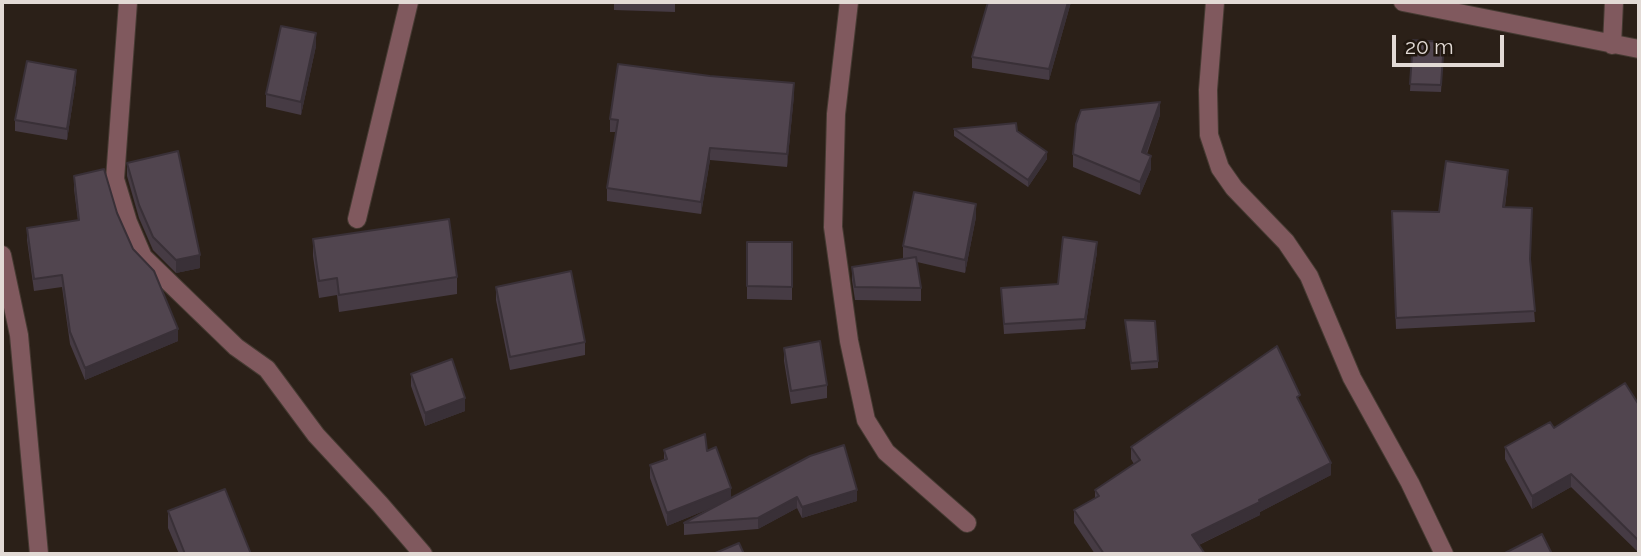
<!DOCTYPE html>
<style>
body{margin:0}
#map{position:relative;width:1641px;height:556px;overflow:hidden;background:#2b2018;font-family:Raleway,sans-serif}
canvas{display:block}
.frame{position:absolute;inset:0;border:4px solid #e2dad5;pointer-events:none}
.scale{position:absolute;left:1392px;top:35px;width:112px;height:32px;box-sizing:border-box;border:4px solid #e2dad5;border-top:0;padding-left:9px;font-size:21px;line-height:24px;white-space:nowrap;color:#e2dad5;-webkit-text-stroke:5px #21170f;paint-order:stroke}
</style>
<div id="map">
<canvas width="1641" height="556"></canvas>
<div class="frame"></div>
<div class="scale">20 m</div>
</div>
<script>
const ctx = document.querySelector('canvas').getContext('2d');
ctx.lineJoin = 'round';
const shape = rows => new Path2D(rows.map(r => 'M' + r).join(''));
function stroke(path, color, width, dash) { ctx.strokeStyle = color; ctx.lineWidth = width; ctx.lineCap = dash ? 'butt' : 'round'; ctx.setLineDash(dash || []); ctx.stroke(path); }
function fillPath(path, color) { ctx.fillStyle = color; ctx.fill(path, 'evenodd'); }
const minor = shape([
 [128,2,115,179,128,222,143,257,236,347,267,369,316,435,380,504,423,554],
 [849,2,836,114,833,227,849,341,866,420,886,452,967,523],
 [1215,2,1208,90,1209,135,1220,168,1234,188,1286,242,1309,276,1352,378,1410,483,1444,554],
 [1403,2,1639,49],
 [1612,45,1614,2],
 [357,219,409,2],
 [2,255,19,335,39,554]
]);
const wall = shape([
 [614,2,675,2,675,12,614,10],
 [988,2,1071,2,1049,80,972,68,972,57],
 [1413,40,1444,42,1441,92,1410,91],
 [316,46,301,115,266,107,266,94],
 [76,81,67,140,15,131,15,120],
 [794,95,787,167,710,160,701,214,607,201,607,188,616,132,610,132,610,119],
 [1160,115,1147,154,1151,169,1140,195,1073,167,1073,154],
 [954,129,1017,131,1047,159,1028,187,954,136],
 [127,163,200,268,176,273,153,250,139,218,127,176],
 [74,176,117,213,133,249,178,341,85,380,70,344,62,287,34,291,27,240,27,228,78,221,74,189],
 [1508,181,1505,207,1530,262,1535,322,1396,329,1392,222,1439,212],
 [976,217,965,273,917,262,921,288,921,301,855,300,852,280,852,267,903,259,903,246],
 [313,239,457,277,457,294,339,312,337,295,319,298,313,256],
 [747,242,792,242,792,300,747,299],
 [1097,252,1085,329,1004,334,1001,288,1058,284],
 [496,287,585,342,585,355,510,370,496,300],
 [1125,320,1158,361,1158,368,1131,370],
 [784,348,827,385,827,398,791,404,784,361],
 [411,374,465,411,425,426,411,386],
 [1300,402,1331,475,1260,512,1260,515,1199,545,1205,554,1095,554,1074,523,1074,510,1095,498,1095,490,1134,464,1131,459,1131,447],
 [1639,405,1638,552,1571,487,1532,509,1505,459,1505,447,1554,428],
 [664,450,707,451,731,498,810,456,857,501,802,518,797,508,758,529,684,535,684,523,716,506,667,526,650,478,650,465,664,460],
 [168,511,251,554,179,554,168,528]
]);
const shadedWall = shape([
 [1068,2,1071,2,1049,80,1049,69],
 [316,33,316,46,301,115,301,102],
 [76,70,76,81,67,140,67,129],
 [794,83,794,95,787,167,787,154],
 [1160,102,1160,115,1142,165,1142,152],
 [710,148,710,160,701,214,701,202],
 [1047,152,1047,159,1028,187,1028,180],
 [1151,156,1151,169,1140,195,1140,182],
 [1508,170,1508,181,1503,218,1503,207],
 [976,204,976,217,965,273,965,260],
 [1097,242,1097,252,1085,329,1085,319],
 [200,255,200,268,176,273,176,260],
 [178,329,178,341,85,380,85,368],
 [465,398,465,411,425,426,425,413],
 [1331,463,1331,475,1260,512,1260,515,1192,548,1192,535],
 [1571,474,1571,487,1532,509,1532,496],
 [731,488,731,500,667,526,667,513],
 [857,490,857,501,802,518,802,507],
 [797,497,797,508,758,529,758,518]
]);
const building = shape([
 [988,2,1068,2,1049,69,972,57,988,2],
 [281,26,316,33,301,102,266,94,281,26],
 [1413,40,1444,42,1441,85,1410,84,1413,40],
 [27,61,76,70,67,129,15,120,27,61],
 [618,64,710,76,794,83,787,154,710,148,701,202,607,188,618,120,610,119,618,64],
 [1160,102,1142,152,1151,156,1140,182,1073,154,1076,124,1081,110,1160,102],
 [1016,123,1017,131,1047,152,1028,180,954,129,1016,123],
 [178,151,200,255,176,260,153,237,139,205,127,163,178,151],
 [1446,161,1508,170,1503,207,1532,208,1530,259,1535,311,1396,318,1392,211,1439,212,1446,161],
 [104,169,117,213,133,249,154,271,178,329,85,368,70,332,62,275,34,279,27,228,79,220,74,176,104,169],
 [914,192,976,204,965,260,903,246,914,192],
 [449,219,457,277,339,295,337,278,319,281,313,239,449,219],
 [1063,237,1097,242,1085,319,1004,324,1001,288,1058,284,1063,237],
 [747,242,792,242,792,287,747,286,747,242],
 [916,257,921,288,855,287,852,267,916,257],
 [571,271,585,342,510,357,496,287,571,271],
 [1125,320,1155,321,1158,361,1131,363,1125,320],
 [820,341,827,385,791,391,784,348,820,341],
 [1277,346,1300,395,1297,397,1331,463,1259,500,1260,502,1192,535,1205,554,1104,554,1074,510,1099,496,1095,490,1140,460,1131,447,1277,346],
 [452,359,465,398,425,413,411,374,452,359],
 [1625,383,1639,405,1639,538,1638,540,1571,474,1532,496,1505,447,1550,422,1554,428,1625,383],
 [705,434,707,451,716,447,731,488,667,513,650,465,667,459,664,450,705,434],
 [844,445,857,490,802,507,797,497,758,518,684,523,810,456,844,445],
 [225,489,251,554,185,554,168,511,225,489],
 [1542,534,1552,554,1503,554,1542,534],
 [739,543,744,554,713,554,739,543]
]);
stroke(minor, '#453a32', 20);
stroke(minor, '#80595e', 18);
fillPath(wall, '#463b44');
fillPath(shadedWall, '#393037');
fillPath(building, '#51454f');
stroke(building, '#393037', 2);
</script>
